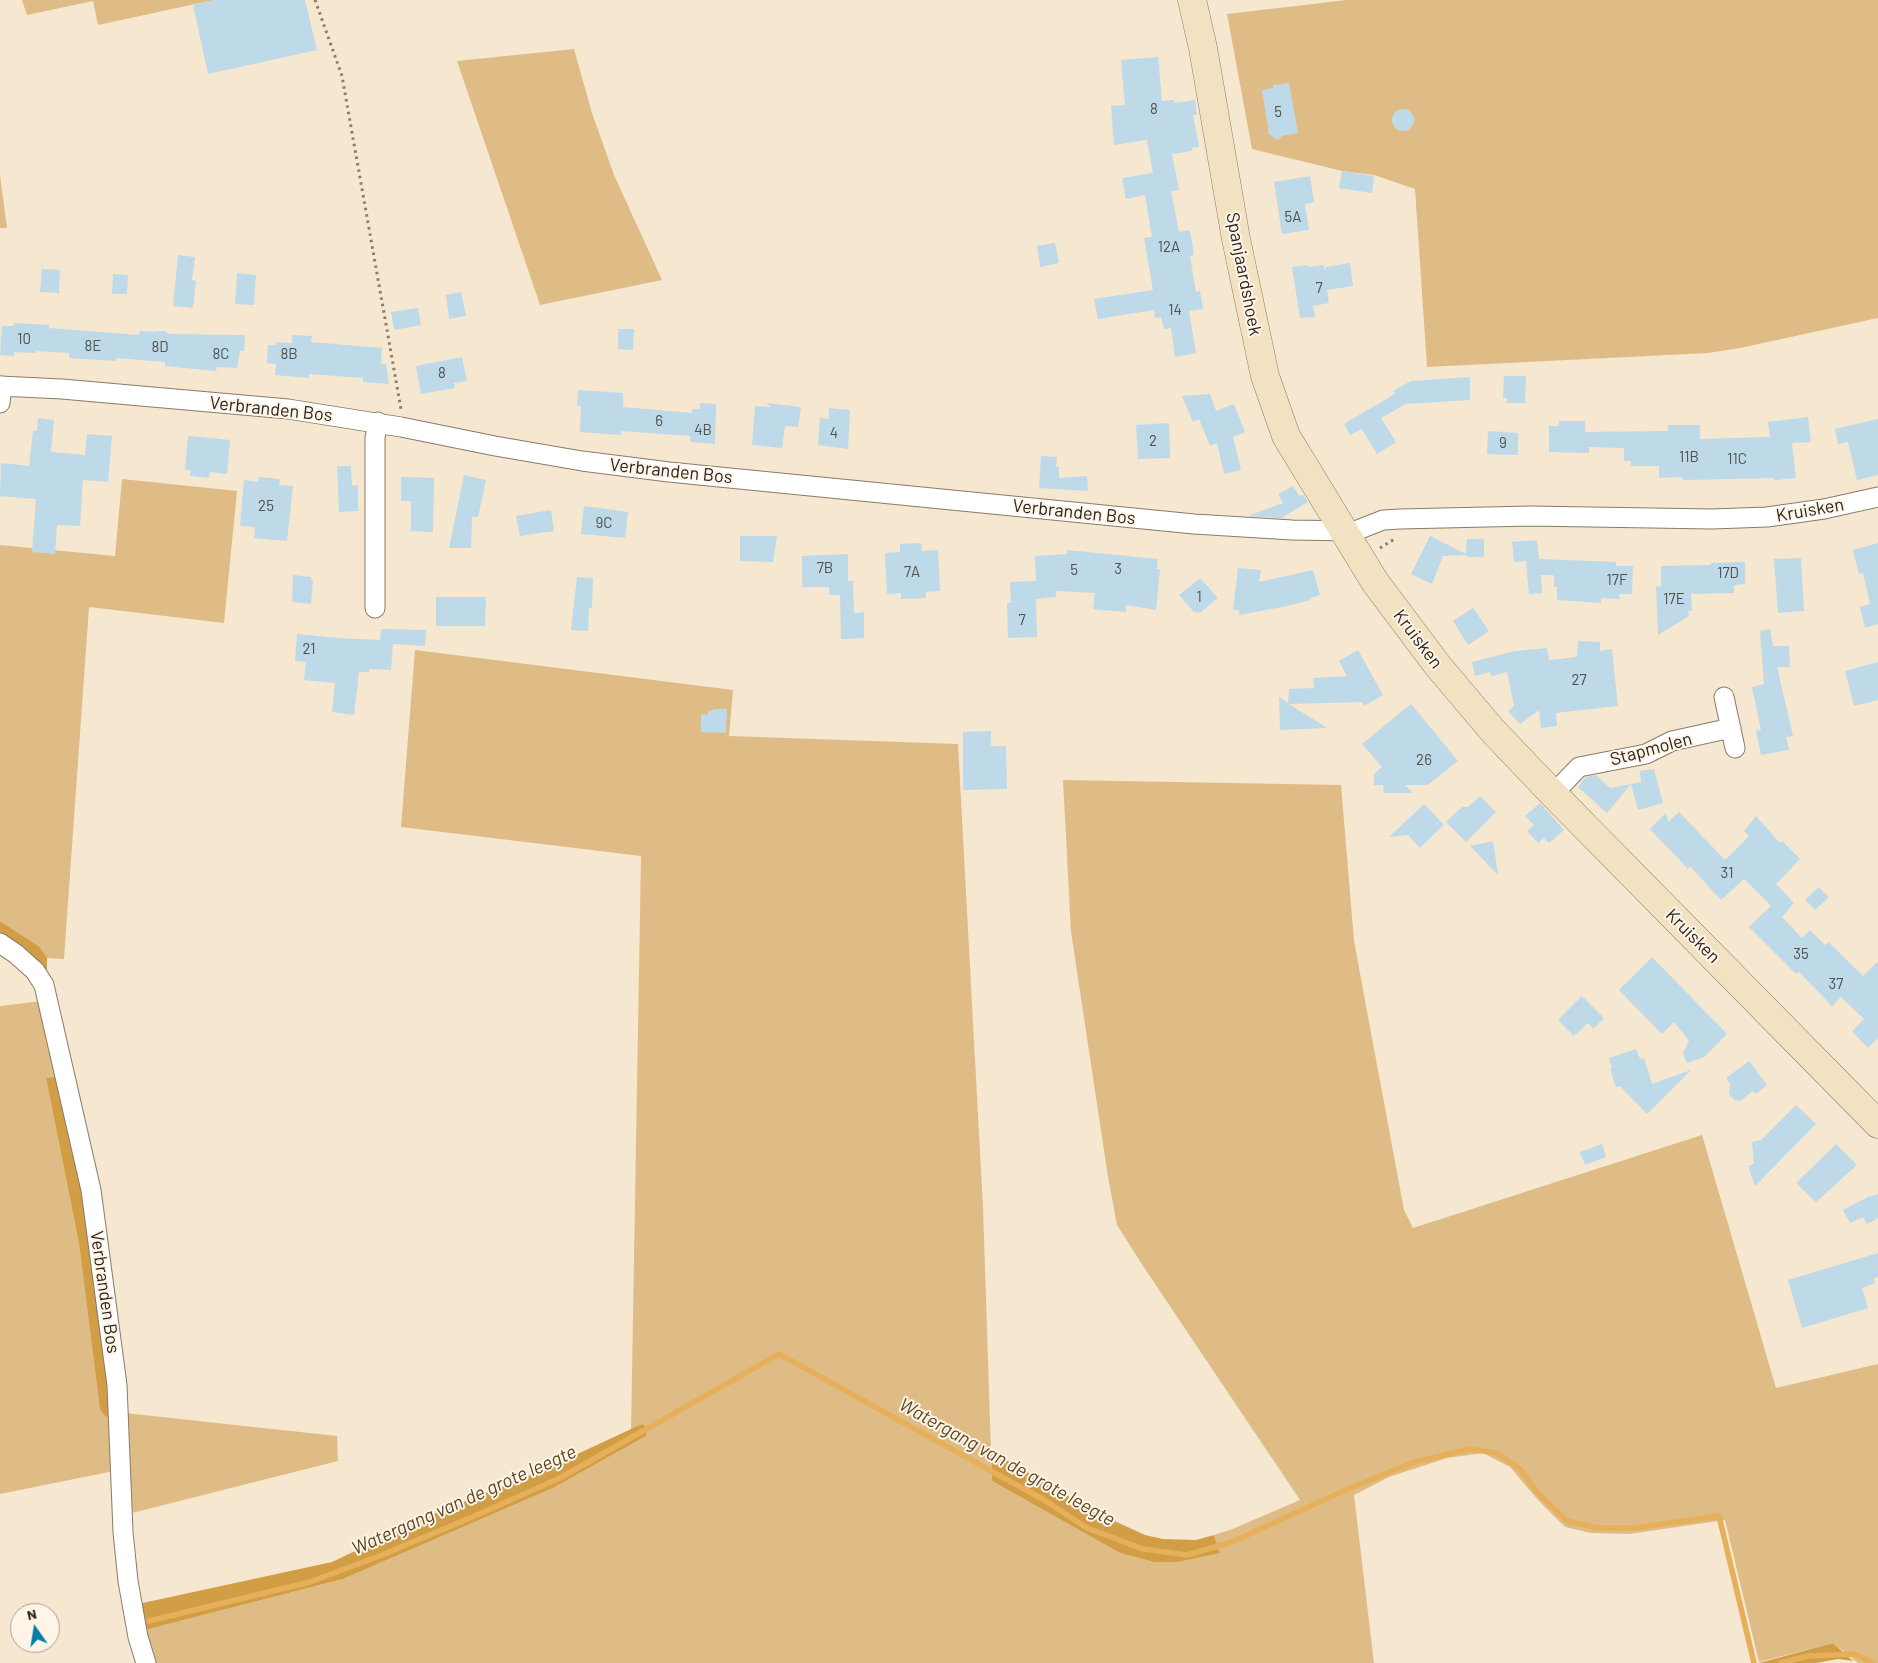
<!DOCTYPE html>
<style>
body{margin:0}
#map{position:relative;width:1878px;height:1663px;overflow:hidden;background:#f6e7d1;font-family:Barlow,sans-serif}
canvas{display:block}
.north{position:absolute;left:10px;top:1603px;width:50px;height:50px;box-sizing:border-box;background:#fef5e8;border:1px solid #a9a196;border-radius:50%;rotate:347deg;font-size:14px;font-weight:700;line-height:20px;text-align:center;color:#29241b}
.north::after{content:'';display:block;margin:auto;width:18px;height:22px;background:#057ea5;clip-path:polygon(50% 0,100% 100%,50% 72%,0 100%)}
</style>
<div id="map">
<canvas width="1878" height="1663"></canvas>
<div class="north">N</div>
</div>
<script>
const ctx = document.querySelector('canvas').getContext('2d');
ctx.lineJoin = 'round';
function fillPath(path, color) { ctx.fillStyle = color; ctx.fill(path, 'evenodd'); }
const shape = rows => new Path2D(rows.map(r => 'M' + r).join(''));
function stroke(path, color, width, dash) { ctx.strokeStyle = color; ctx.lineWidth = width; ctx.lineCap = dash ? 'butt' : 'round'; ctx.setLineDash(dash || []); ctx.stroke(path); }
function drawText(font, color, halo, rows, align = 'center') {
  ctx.font = font + ' Barlow,sans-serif'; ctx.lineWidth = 4; ctx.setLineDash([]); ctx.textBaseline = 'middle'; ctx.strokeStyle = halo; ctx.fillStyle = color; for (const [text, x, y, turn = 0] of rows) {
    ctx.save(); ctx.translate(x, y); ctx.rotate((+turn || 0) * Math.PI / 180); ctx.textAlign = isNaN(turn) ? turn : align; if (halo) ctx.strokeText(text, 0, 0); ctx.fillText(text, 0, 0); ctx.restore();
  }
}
const green = shape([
 [22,0,214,0,98,25,93,1,27,15],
 [1347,0,1878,0,1878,318,1740,348,1708,353,1427,367,1415,189,1374,175,1342,171,1252,149,1227,14],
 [574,49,592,113,614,175,662,280,540,305,457,61],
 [0,175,7,228,0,228],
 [122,479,237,491,224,623,89,607,64,959,47,958,40,947,0,921,0,545,115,556],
 [415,650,733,690,729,736,958,744,983,1208,992,1481,1120,1553,1154,1562,1220,1553,1214,1535,1230,1530,1300,1500,1141,1263,1117,1225,1108,1177,1071,932,1063,780,1341,785,1354,941,1404,1210,1413,1228,1702,1135,1776,1388,1878,1364,1878,1663,1858,1663,1833,1643,1759,1662,1725,1520,1629,1534,1591,1533,1565,1527,1538,1500,1510,1467,1483,1453,1447,1458,1389,1477,1354,1495,1374,1663,154,1663,145,1630,343,1579,553,1488,646,1436,648,1428,642,1425,631,1430,641,856,401,827],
 [42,1001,60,1076,46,1078,79,1244,100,1410,106,1417,114,1416,114,1471,0,1494,0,1006],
 [125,1413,337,1436,338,1461,128,1514]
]);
const forest = shape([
 [0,921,40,947,47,958,47,977,0,937],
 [60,1076,86,1194,114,1416,106,1417,100,1410,79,1244,46,1078],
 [642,1424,648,1428,646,1436,553,1488,343,1579,145,1630,138,1604,332,1562,431,1515,543,1470],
 [991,1451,1097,1513,1145,1535,1163,1539,1196,1540,1214,1535,1220,1553,1177,1562,1154,1562,1120,1553,992,1481],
 [1833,1643,1853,1661,1838,1659,1816,1663,1759,1663]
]);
const stream = shape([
 [149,1621,310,1582,382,1555,477,1515,560,1478,779,1354,1044,1500,1087,1528,1143,1549,1187,1555,1232,1542,1341,1492,1414,1462,1470,1449,1496,1453,1520,1469,1537,1492,1567,1521,1597,1528,1634,1528,1719,1516,1754,1663],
 [1781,1663,1808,1656,1855,1654,1872,1663]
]);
const building = shape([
 [214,0,305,0,317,50,208,74,193,5],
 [1158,57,1162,101,1174,100,1174,103,1195,100,1197,115,1193,115,1199,147,1192,148,1192,151,1172,154,1179,190,1171,191,1179,232,1190,230,1194,255,1190,256,1196,292,1200,291,1203,309,1189,311,1196,353,1175,357,1171,328,1164,329,1161,317,1155,318,1154,310,1098,319,1094,299,1153,290,1144,238,1152,237,1145,195,1126,199,1122,178,1153,173,1147,140,1114,145,1111,106,1125,105,1121,60],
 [1289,83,1298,133,1282,136,1278,140,1269,134,1262,90,1273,88,1273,85],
 '1392 120a11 11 0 1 1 22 0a11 11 0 1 1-22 0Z',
 [1342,171,1374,176,1372,193,1339,188],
 [1310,176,1314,202,1305,204,1309,230,1282,234,1274,182],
 [1055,243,1059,263,1040,267,1037,246],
 [178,255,195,257,192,280,196,281,193,308,173,306],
 [1350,263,1353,286,1327,290,1329,303,1313,306,1315,317,1300,318,1292,267,1307,265,1308,267,1323,265,1325,270,1326,267],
 [42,269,60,270,59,293,40,292],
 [237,273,256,275,254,305,235,304],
 [113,274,128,275,127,294,112,294],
 [461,292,466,316,449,319,446,295],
 [418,308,421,325,394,330,391,312],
 [14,323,49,325,49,328,139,335,140,331,156,332,159,331,164,331,170,334,245,335,244,351,240,351,237,368,217,367,216,371,165,366,165,362,116,358,115,361,69,358,69,353,35,351,35,353,14,352,14,356,0,355,2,326,14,326],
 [618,329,634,329,633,350,618,349],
 [292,335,312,336,311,342,382,348,381,364,386,364,389,384,363,382,363,378,309,374,309,378,275,375,276,364,267,363,268,345,276,345,277,342,292,343],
 [462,357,467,381,454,383,455,388,421,394,416,366],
 [1504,376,1526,376,1525,403,1507,403,1507,398,1503,398],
 [1470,377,1470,400,1406,404,1381,418,1396,442,1377,454,1362,429,1350,435,1344,424,1395,394,1393,391,1411,381],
 [578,390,623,393,623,407,692,413,692,409,700,409,700,403,716,404,715,444,690,442,690,436,621,431,621,435,580,432,581,406,577,406],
 [1210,394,1216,411,1234,404,1245,432,1233,437,1241,470,1224,474,1217,443,1210,446,1199,419,1193,422,1182,396],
 [766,403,801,407,798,427,785,426,782,448,752,445,755,406,771,407],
 [829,408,850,410,848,449,818,445,820,418,829,419],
 [1808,417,1811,442,1792,443,1796,478,1774,480,1774,478,1682,480,1682,477,1659,478,1659,466,1631,466,1631,461,1624,461,1624,448,1589,447,1589,453,1549,452,1549,426,1559,426,1559,421,1585,421,1585,432,1668,431,1668,425,1700,425,1700,439,1770,437,1768,422],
 [38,418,54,420,51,452,85,455,87,434,112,436,108,482,83,480,80,526,57,525,55,554,32,552,36,499,0,496,1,463,29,466,33,431,37,431],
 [1878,419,1878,475,1857,480,1848,442,1838,444,1835,429],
 [1169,423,1170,458,1138,459,1136,425],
 [1488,431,1518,433,1518,455,1487,454],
 [188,436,230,440,227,474,210,472,209,478,190,476,191,470,185,470],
 [1041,456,1057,457,1056,467,1059,467,1059,478,1087,476,1088,491,1039,488],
 [337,466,351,466,352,486,358,485,358,511,339,512],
 [464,475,486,480,478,517,472,517,471,548,449,548],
 [259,477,280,479,279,485,293,486,287,541,254,538,255,527,240,526,244,480,258,482],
 [401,477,434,478,433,532,411,531,411,501,401,501],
 [1293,486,1299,496,1303,495,1308,502,1281,518,1248,516,1283,503,1278,494],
 [584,506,628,512,625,538,581,534],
 [551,510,554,531,520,536,516,516],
 [740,536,777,536,773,562,740,561],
 [1430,536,1466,554,1467,539,1484,539,1484,557,1467,557,1467,555,1443,556,1432,584,1411,574],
 [1537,540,1539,559,1616,562,1616,566,1633,566,1632,594,1619,594,1620,599,1601,598,1601,603,1557,600,1557,587,1554,587,1554,576,1553,575,1541,575,1542,593,1529,594,1526,561,1514,562,1512,542],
 [921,543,922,551,938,550,940,591,926,592,926,598,901,599,901,593,887,594,885,553,900,552,900,544],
 [1878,543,1878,624,1865,628,1860,607,1870,604,1863,573,1859,574,1853,550],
 [1067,550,1158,559,1157,569,1160,569,1156,610,1126,605,1126,612,1093,609,1095,593,1056,591,1056,597,1036,599,1037,637,1008,638,1007,603,1011,603,1010,582,1036,581,1035,556,1067,554],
 [848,554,848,581,853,581,854,613,864,612,864,638,841,639,840,595,829,595,829,587,802,587,802,556],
 [1801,558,1804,611,1778,613,1774,559],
 [1745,562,1745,584,1734,585,1734,593,1691,594,1692,611,1688,611,1689,616,1658,635,1656,586,1661,587,1661,566,1711,565,1711,563],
 [1238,568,1261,570,1259,582,1313,570,1320,595,1310,598,1311,600,1287,606,1239,615,1239,610,1233,610],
 [293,575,311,577,311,580,313,580,311,604,292,602],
 [577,577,593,578,592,608,589,608,588,631,571,630],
 [1200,578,1218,598,1200,613,1194,612,1179,595],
 [436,597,486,597,485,626,436,626],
 [1473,608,1489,631,1468,645,1453,621],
 [381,629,426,630,425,646,393,644,391,670,369,669,369,672,359,672,354,715,332,712,335,683,304,680,306,662,295,661,297,634,338,638,380,640],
 [1770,629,1773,646,1789,646,1790,667,1777,667,1793,736,1786,737,1789,750,1761,755,1756,731,1761,730,1752,687,1764,684,1760,631],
 [1578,641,1600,642,1600,651,1612,649,1618,706,1556,713,1557,726,1541,728,1539,710,1520,724,1508,711,1514,706,1507,672,1491,676,1490,672,1475,676,1472,662,1515,651,1547,648,1549,660,1577,657],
 [1358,650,1383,695,1364,706,1362,702,1289,704,1327,728,1280,730,1279,697,1288,703,1289,689,1314,688,1313,678,1347,676,1339,661],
 [1878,662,1878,700,1854,706,1845,671],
 [1411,704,1458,761,1428,785,1405,785,1413,793,1384,793,1383,785,1374,785,1374,774,1382,767,1362,744],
 [717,709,727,709,726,733,701,732,701,714,708,715,708,711],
 [991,731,991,746,1006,746,1007,789,963,790,963,732],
 [1654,769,1663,803,1638,810,1631,784,1607,813,1578,787,1586,777,1596,775,1610,788,1641,782,1640,771],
 [1480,796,1496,812,1466,842,1446,822,1462,807,1468,807],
 [1540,803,1564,830,1549,843,1544,838,1538,843,1527,831,1534,825,1525,816],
 [1424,804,1444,825,1420,848,1408,835,1389,837],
 [1679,812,1725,860,1749,836,1744,831,1756,816,1780,843,1782,841,1800,859,1776,884,1794,903,1782,917,1802,938,1810,930,1825,945,1829,942,1863,976,1878,961,1878,1038,1868,1048,1852,1031,1864,1019,1841,997,1832,1006,1799,972,1796,974,1749,927,1771,906,1744,879,1721,900,1690,866,1688,869,1650,829,1666,813,1668,822],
 [1493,841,1498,875,1470,846],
 [1819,887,1829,897,1815,910,1805,900],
 [1652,957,1727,1034,1704,1057,1687,1063,1683,1053,1689,1041,1674,1022,1662,1034,1619,990],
 [1582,996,1604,1018,1593,1029,1588,1023,1574,1036,1558,1020],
 [1636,1049,1640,1059,1644,1058,1652,1084,1691,1070,1647,1114,1620,1086,1616,1087,1610,1069,1612,1068,1609,1058],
 [1749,1061,1767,1085,1756,1094,1753,1091,1740,1101,1734,1100,1729,1094,1730,1084,1726,1078],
 [1796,1105,1816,1124,1755,1186,1748,1166,1754,1164,1752,1142,1761,1140],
 [1602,1144,1606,1157,1585,1165,1580,1152],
 [1836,1144,1857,1165,1816,1202,1796,1183],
 [1878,1194,1878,1218,1867,1224,1863,1217,1850,1223,1843,1210,1870,1196,1871,1197],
 [1878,1253,1878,1277,1874,1278,1875,1283,1862,1288,1868,1308,1802,1328,1788,1280]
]);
const path = shape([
 [315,0,342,76,401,409],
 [1380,548,1396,538]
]);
const street = shape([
 [0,386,62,389,288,409,401,427,495,446,582,461,669,472,1194,524,1292,530,1355,531,1383,520,1400,519,1530,516,1712,519,1767,517,1824,509,1878,497],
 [0,403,2,386],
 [375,608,375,438,378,422],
 [1724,697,1735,748],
 [1553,794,1579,767,1646,754,1672,741,1731,728],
 [0,943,16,954,35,971,44,985,91,1190,117,1385,123,1532,128,1581,138,1637,146,1663]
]);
const secondary = shape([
 [1192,0,1203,48,1236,239,1265,376,1286,436,1375,582,1438,666,1493,731,1553,794,1878,1124]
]);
const numberNames = [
 ["8",1154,109],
 ["5",1278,112],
 ["5A",1293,217],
 ["12A",1169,247],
 ["7",1319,288],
 ["14",1175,310],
 ["10",24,339],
 ["8E",93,346],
 ["8D",160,347],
 ["8C",221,354],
 ["8B",289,354],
 ["8",442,373],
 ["6",659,421],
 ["4B",703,430],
 ["4",834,433],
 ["2",1153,441],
 ["9",1503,443],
 ["11B",1689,457],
 ["11C",1737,459],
 ["25",266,506],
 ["9C",604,523],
 ["7B",825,568],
 ["3",1118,569],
 ["5",1074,570],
 ["7A",912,572],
 ["17D",1728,573],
 ["17F",1617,580],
 ["1",1199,597],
 ["17E",1674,599],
 ["7",1022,620],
 ["21",309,649],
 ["27",1579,680],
 ["26",1424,760],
 ["31",1727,873],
 ["35",1801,954],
 ["37",1836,984]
];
const streetNames = [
 ["Spanjaardshoek",1244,274,79],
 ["Verbranden Bos",271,409,6],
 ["Verbranden Bos",671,471,6],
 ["Kruisken",1810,510,-10],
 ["Verbranden Bos",1074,512,6],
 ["Kruisken",1418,639,53],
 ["Stapmolen",1651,749,-15],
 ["Kruisken",1693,936,45],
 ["Verbranden Bos",105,1292,82]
];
const waterNames = [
 ["Watergang van de grote leegte",1007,1462,29],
 ["Watergang van de grote leegte",464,1500,-24]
];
fillPath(green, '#dfbc86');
fillPath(forest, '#d19d45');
stroke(stream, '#e5b059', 5.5);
fillPath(building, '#bed9e7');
stroke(street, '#897b67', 21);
stroke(secondary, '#897b67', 29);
stroke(path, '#877d6e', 3, [2.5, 4]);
stroke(street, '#fff', 19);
stroke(secondary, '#f3e2c2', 28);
drawText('15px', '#4e514e', null, numberNames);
drawText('18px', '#29241b', '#fef5e8', streetNames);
drawText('italic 19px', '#5b4520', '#fef5e8', waterNames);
</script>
